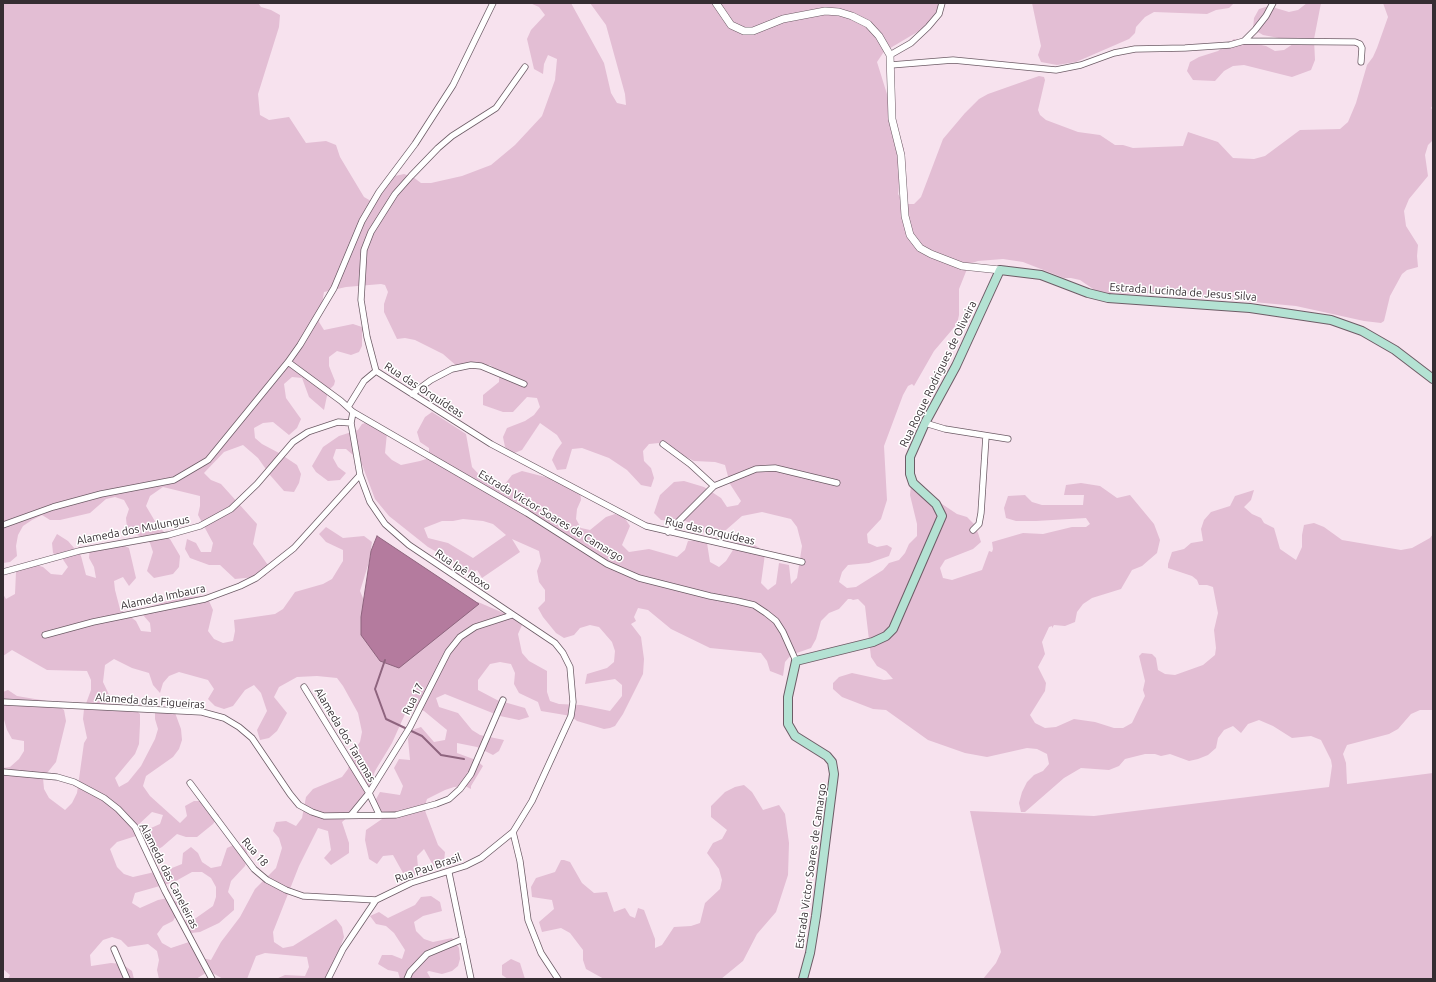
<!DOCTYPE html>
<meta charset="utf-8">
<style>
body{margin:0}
#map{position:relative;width:1436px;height:982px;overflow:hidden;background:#f7e2ee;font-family:Ubuntu,sans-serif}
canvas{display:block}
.frame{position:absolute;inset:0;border:4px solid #352d32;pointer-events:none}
</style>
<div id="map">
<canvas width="1436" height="982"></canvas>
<div class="frame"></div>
</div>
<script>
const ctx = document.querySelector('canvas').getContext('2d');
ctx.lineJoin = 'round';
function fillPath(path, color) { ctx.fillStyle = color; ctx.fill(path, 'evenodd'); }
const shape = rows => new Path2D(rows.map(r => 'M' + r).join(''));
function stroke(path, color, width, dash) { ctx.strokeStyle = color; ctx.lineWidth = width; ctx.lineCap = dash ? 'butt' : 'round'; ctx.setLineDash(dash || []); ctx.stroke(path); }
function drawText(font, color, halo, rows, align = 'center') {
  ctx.font = font + ' Ubuntu,sans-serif'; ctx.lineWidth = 3; ctx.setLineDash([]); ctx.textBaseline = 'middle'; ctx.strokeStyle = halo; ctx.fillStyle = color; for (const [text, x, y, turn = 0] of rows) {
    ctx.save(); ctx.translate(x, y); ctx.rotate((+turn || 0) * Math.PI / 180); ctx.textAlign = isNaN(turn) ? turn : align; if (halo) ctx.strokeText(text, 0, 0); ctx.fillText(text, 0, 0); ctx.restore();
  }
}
const green = shape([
 [3,3,258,3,261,7,271,10,280,15,279,27,258,94,260,115,269,120,289,117,306,143,326,141,336,145,340,157,364,197,371,201,386,182,395,176,404,174,413,177,421,183,431,183,462,176,491,165,515,145,542,116,555,80,557,59,548,55,544,64,543,74,534,69,527,39,531,30,545,15,539,7,530,3,571,3,604,63,611,93,617,103,626,105,625,94,606,25,590,3,945,3,935,17,919,31,892,47,883,53,877,62,904,149,898,194,904,204,914,204,921,197,943,139,965,113,979,99,988,94,1039,76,1044,77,1045,80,1038,110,1040,115,1046,120,1078,132,1100,135,1115,145,1123,145,1133,148,1183,146,1188,132,1218,142,1233,158,1254,159,1265,156,1300,130,1340,129,1348,122,1356,103,1367,65,1373,57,1377,48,1388,17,1383,3,1433,3,1433,105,1431,108,1433,110,1433,140,1428,145,1425,155,1428,176,1409,199,1404,211,1406,226,1418,245,1417,256,1418,267,1407,270,1402,274,1390,296,1384,321,1381,323,1364,321,1296,306,1200,297,1172,290,1139,294,1107,293,1096,291,1080,280,1071,278,1064,278,1023,262,1003,259,978,261,969,264,959,289,959,315,957,324,934,351,914,386,912,384,908,386,903,395,884,446,887,500,881,519,867,534,868,543,877,547,887,545,892,548,889,556,869,563,848,565,842,572,839,582,847,588,856,587,883,570,889,563,899,560,905,553,909,544,917,536,917,524,910,495,911,485,921,484,923,489,939,502,957,514,967,517,974,524,978,533,981,542,973,549,945,560,940,568,943,578,952,580,982,570,989,551,992,552,993,549,992,542,1023,533,1043,534,1072,527,1086,527,1090,524,1086,518,1036,521,1016,521,1006,518,1004,508,1008,496,1025,495,1032,502,1042,505,1083,505,1084,495,1064,495,1066,485,1081,483,1100,486,1117,498,1130,495,1154,524,1160,540,1157,553,1142,566,1132,570,1121,589,1092,598,1083,604,1077,612,1075,622,1065,626,1054,625,1052,628,1052,626,1049,627,1042,642,1045,654,1038,667,1046,683,1045,691,1030,715,1035,723,1045,728,1056,727,1074,719,1095,722,1114,728,1123,728,1132,723,1145,696,1143,690,1145,681,1139,656,1142,653,1152,654,1156,658,1158,670,1165,674,1175,675,1203,665,1215,655,1216,648,1214,630,1218,613,1213,587,1207,585,1199,585,1197,580,1192,576,1168,568,1168,564,1172,552,1184,549,1191,543,1203,541,1201,529,1204,520,1211,512,1230,506,1235,496,1254,490,1251,500,1244,507,1252,514,1261,518,1264,523,1274,528,1280,549,1296,560,1302,547,1302,535,1304,525,1314,523,1324,527,1342,540,1401,550,1412,548,1430,538,1433,534,1433,710,1420,710,1411,714,1398,729,1389,734,1347,745,1343,754,1346,763,1347,784,1433,773,1433,979,983,979,996,963,1001,952,970,811,1094,816,1329,787,1332,766,1331,760,1321,740,1311,736,1292,738,1273,726,1259,720,1248,724,1241,733,1233,726,1224,730,1218,738,1216,748,1208,755,1198,759,1189,761,1170,754,1161,756,1155,754,1145,754,1125,759,1119,766,1109,770,1081,768,1064,778,1025,812,1021,812,1019,803,1022,792,1027,782,1034,775,1043,771,1049,764,1047,754,1037,749,1027,748,987,757,965,753,928,740,886,710,873,709,842,697,833,689,833,683,839,677,852,673,884,680,893,679,886,671,877,666,871,657,865,606,858,599,853,600,851,599,848,599,839,609,829,613,821,621,816,639,811,648,791,655,785,662,783,676,770,671,767,661,761,653,710,648,671,629,648,610,638,608,634,617,636,621,631,624,641,637,644,659,643,674,623,714,615,726,610,728,604,729,577,721,571,716,541,711,538,702,519,693,514,684,515,673,511,664,500,662,490,664,478,680,478,690,497,700,525,708,529,717,519,720,500,716,445,694,436,698,439,707,458,713,472,730,480,735,504,740,499,751,493,755,477,747,457,743,457,753,476,760,483,766,471,786,471,789,465,786,454,787,445,790,427,799,424,808,438,845,445,852,444,862,434,867,424,849,417,856,418,867,414,877,403,873,393,855,383,856,377,864,369,859,365,840,366,830,382,819,375,801,380,792,400,795,403,786,394,768,399,759,410,760,408,739,412,730,421,727,434,742,445,740,447,730,424,711,415,708,405,714,392,743,375,771,365,799,359,808,342,822,349,843,349,853,331,865,324,858,331,850,328,831,318,828,299,866,273,932,274,942,283,948,293,946,336,919,342,927,344,937,328,979,276,979,285,975,305,976,309,967,307,957,265,953,256,956,247,979,223,979,209,971,196,979,159,979,157,970,159,960,157,951,148,944,128,947,121,940,112,937,103,940,90,955,91,966,111,963,122,964,132,971,134,979,8,979,10,975,3,969,3,768,10,767,19,759,24,751,24,741,12,739,7,730,3,716,3,692,8,690,17,696,47,701,56,704,64,710,66,721,56,762,43,778,44,789,49,798,65,810,72,803,77,793,84,743,87,738,83,719,84,709,91,690,91,680,87,671,47,670,12,650,3,656,3,594,6,599,15,594,16,572,24,566,33,564,43,567,51,574,62,575,68,567,62,558,53,553,52,543,57,534,68,541,81,556,86,575,96,578,94,567,89,558,90,547,119,543,129,548,136,578,129,586,123,577,114,581,115,590,120,609,136,621,141,631,151,632,150,623,143,615,149,607,177,598,200,596,209,601,213,610,208,631,214,639,223,643,233,641,235,631,234,620,275,614,283,609,295,592,323,584,332,579,343,561,343,550,326,542,319,534,326,527,343,538,364,536,372,542,369,562,360,591,368,610,361,617,362,633,478,602,515,618,522,625,518,634,522,653,529,661,547,671,547,692,550,701,559,704,581,705,610,711,622,696,622,685,615,679,585,684,587,674,607,668,614,662,615,651,612,642,599,627,590,625,580,628,574,635,564,638,556,633,543,617,538,608,545,601,545,590,539,582,537,571,541,561,539,551,512,539,520,552,482,578,477,570,471,574,455,562,428,547,389,516,375,499,361,462,346,449,336,449,333,458,338,467,346,473,340,480,328,481,316,472,312,466,323,447,339,436,358,430,362,424,371,421,380,424,387,433,385,453,392,460,401,465,420,461,429,458,429,448,420,442,417,432,425,417,432,412,466,434,472,467,486,482,496,486,505,484,512,475,522,471,561,481,580,490,581,500,577,509,576,519,581,528,590,530,606,517,615,514,624,517,630,526,622,545,629,552,649,549,677,557,685,550,688,541,698,540,707,543,710,562,719,567,726,561,738,542,749,542,758,547,765,554,761,583,768,590,776,584,779,563,789,565,791,584,797,578,802,546,797,527,791,519,762,512,742,516,726,530,717,532,707,533,697,531,690,523,681,519,671,521,661,520,654,513,660,495,674,482,684,481,704,487,721,498,727,507,738,505,741,501,730,484,725,465,715,462,694,461,659,443,649,444,643,451,644,461,651,468,654,478,651,487,641,485,627,470,609,458,582,448,572,449,566,469,557,470,552,460,556,451,562,443,557,435,540,423,522,450,512,454,505,447,503,437,507,428,525,421,534,415,540,407,537,398,527,397,513,412,503,412,483,405,483,395,499,382,499,372,490,365,459,368,443,354,415,340,405,338,397,339,384,312,384,304,388,292,385,285,381,284,346,287,324,292,319,322,324,330,353,324,362,327,364,330,362,332,362,346,359,352,351,355,337,351,329,357,329,366,335,381,334,385,328,391,324,410,309,397,302,378,292,377,284,384,286,398,301,419,297,428,289,435,273,422,263,423,254,428,255,438,262,444,279,453,297,465,301,474,299,483,294,492,284,491,270,475,258,458,243,445,224,452,204,473,211,480,221,484,257,524,253,544,270,568,265,576,235,579,220,565,209,565,190,558,185,549,187,539,196,543,201,552,211,552,213,543,198,515,200,506,200,496,163,487,150,496,146,506,156,523,170,539,180,556,179,567,173,574,154,578,147,571,153,552,150,543,143,537,134,534,127,528,126,518,129,509,124,500,115,497,106,499,90,513,60,520,50,520,42,515,32,520,23,526,18,535,16,546,17,556,10,562,3,563],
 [463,519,483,521,493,524,506,535,473,558,448,543,428,538,424,528,442,521,453,521],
 [114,659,132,668,149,673,153,685,160,693,163,683,169,676,179,672,208,680,214,689,208,699,215,706,224,709,233,706,245,690,254,685,261,693,267,711,257,730,260,740,269,738,277,731,287,713,274,697,279,687,297,677,317,676,337,678,343,686,358,713,362,732,360,742,353,751,348,769,342,777,313,789,306,797,302,818,296,826,286,821,276,822,273,831,279,838,282,848,276,868,255,889,240,917,221,942,211,960,202,958,189,942,171,948,162,943,157,934,163,926,173,921,178,912,177,902,168,898,158,900,140,908,132,903,135,893,174,882,192,872,202,872,211,878,216,887,216,897,213,906,196,918,186,920,181,929,191,933,200,932,219,923,234,910,234,900,228,892,231,881,245,866,248,857,246,847,236,844,227,848,221,866,211,868,202,862,198,853,191,847,183,853,182,864,172,868,133,877,124,874,117,867,110,849,117,842,136,836,137,826,152,812,163,815,160,824,151,828,145,836,143,847,153,852,162,847,177,834,186,837,197,837,213,824,219,815,204,801,194,801,185,806,187,816,180,823,150,796,143,786,146,776,173,757,179,749,182,740,181,729,174,710,155,709,155,719,158,729,155,739,141,766,128,782,119,787,115,778,135,754,139,744,140,724,140,714,133,707,113,703,103,682,105,665],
 [1032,3,1234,3,1229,8,1216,10,1207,14,1154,12,1145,17,1136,27,1135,33,1129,39,1076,62,1057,65,1041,62,1038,55,1041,46],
 [1307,3,1321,3,1314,39,1315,60,1311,70,1292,77,1244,65,1233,66,1224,71,1215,81,1193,80,1187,71,1190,62,1199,57,1218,51,1234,39,1266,46,1275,51,1284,50,1293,44,1284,39,1263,35,1253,29,1254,18,1259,9,1269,6,1289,12,1298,10],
 [744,785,752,792,763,810,779,805,785,814,789,843,788,875,776,912,757,934,743,961,721,979,604,979,586,969,583,960,583,950,570,933,561,928,542,932,539,922,554,909,552,900,532,897,531,887,536,878,555,872,561,860,564,860,570,862,582,883,594,893,607,892,614,912,625,908,630,916,635,918,638,908,644,910,655,939,655,948,662,945,674,927,691,926,700,923,705,903,720,889,722,880,719,869,707,853,713,843,722,839,727,830,711,817,711,806,725,792,735,787],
 [431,896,440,902,442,911,423,916,414,922,416,931,424,939,433,942,452,938,459,948,460,959,458,966,452,971,442,974,429,971,427,972,431,979,400,979,398,972,388,970,378,964,382,955,392,955,402,959,405,950,394,933,386,926,376,924,370,916,379,912,388,918,415,905,421,897],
 [511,959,520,963,525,979,508,979,502,975,502,965]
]);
const water = shape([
 [377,536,479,604,399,668,380,661,361,635,361,617,371,551,377,536]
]);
const stream = shape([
 [385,660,375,689,386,719,422,736,441,755,464,759]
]);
const minor = shape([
 [1244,41,1355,42,1360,44,1362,48,1361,62],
 [890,55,911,43,928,27,939,14,942,3],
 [891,65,953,60,1056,70,1081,65,1114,53,1135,49,1185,48,1230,45,1244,41,1255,30,1266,16,1273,3],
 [525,67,496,108,452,136,438,148,411,176,395,194,371,232,364,250,361,300,367,337,376,371,491,444,646,526,802,562],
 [288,362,341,401,353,412,527,513,607,564,639,578,710,596,737,601,754,605,766,613,776,621,783,632,796,661],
 [412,394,431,380,452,369,471,365,481,366,524,384],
 [348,407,364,381,376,371],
 [925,423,945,429,1008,439],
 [663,444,690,464,714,486],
 [3,525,53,507,101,494,174,480,208,460,288,362,300,345,334,288,362,221,379,192,415,144,453,85,493,3],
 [973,530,979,524,981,513,986,436],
 [668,532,714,486,756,469,775,468,837,483],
 [3,572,79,551,168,535,200,526,231,509,257,484,293,442,308,432,338,422,351,423],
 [45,635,93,622,205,599,240,586,256,578,294,548,360,475],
 [304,687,369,793,379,814],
 [3,702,202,712,224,718,239,727,252,738,290,794,299,805,312,812,324,816,396,815,436,804,449,799,460,789,471,774,503,700],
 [3,772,57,777,74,782,104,798,118,809,135,827,165,891,212,979],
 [190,783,254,869,267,880,286,890,303,896,376,900],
 [351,815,369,793,410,727,448,652,460,637,475,627,512,615],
 [513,832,520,861,528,920,541,953,558,979],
 [449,873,471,979],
 [114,949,127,979],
 [328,979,343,949,376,900,411,883,465,866,481,858,513,832,532,801,571,716,573,702,570,667,563,653,555,643,409,545,385,524,370,502,360,475,351,423,353,412],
 [407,979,410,972,427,954,463,939]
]);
const tertiary = shape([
 [716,3,731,25,744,31,753,31,783,19,825,11,839,12,852,16,868,24,879,36,890,55,892,119,901,155,905,216,910,235,920,248,931,254,962,266,1000,270]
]);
const secondary = shape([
 [803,979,810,953,816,916,834,774,832,762,827,756,795,736,788,724,788,697,796,661,873,642,886,636,893,629,942,516,936,504,913,483,910,474,910,457,925,423,956,366,1000,270,1041,275,1088,293,1108,298,1250,308,1331,320,1362,331,1395,350,1433,379]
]);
const streetNames = [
 ["Estrada Lucinda de Jesus Silva",1183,292,4],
 ["Rua Roque Rodrigues de Oliveira",938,374,-64],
 ["Rua das Orquídeas",424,390,33],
 ["Estrada Victor Soares de Camargo",551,516,31],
 ["Alameda dos Mulungus",133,530,-11],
 ["Rua das Orquídeas",710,531,13],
 ["Rua Ipê Roxo",463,570,34],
 ["Alameda Imbaura",163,597,-12],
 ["Rua 17",413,699,-64],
 ["Alameda das Figueiras",150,701,4],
 ["Alameda dos Tarumas",345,735,59],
 ["Rua 18",255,852,49],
 ["Estrada Victor Soares de Camargo",811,866,-82],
 ["Rua Pau Brasil",428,868,-19],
 ["Alameda das Caneleiras",169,876,63]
];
fillPath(green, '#e3bed4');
fillPath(water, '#b47b9e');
stroke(water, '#8e647e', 1);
stroke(stream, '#8e647e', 2);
stroke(minor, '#6d5c66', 7);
stroke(tertiary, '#6d5c66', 8);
stroke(secondary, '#6d5c66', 10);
stroke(minor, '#fff', 5.5);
stroke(tertiary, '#fff', 7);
stroke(secondary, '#b4e2d3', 8);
drawText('11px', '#352d32', '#fff', streetNames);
</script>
